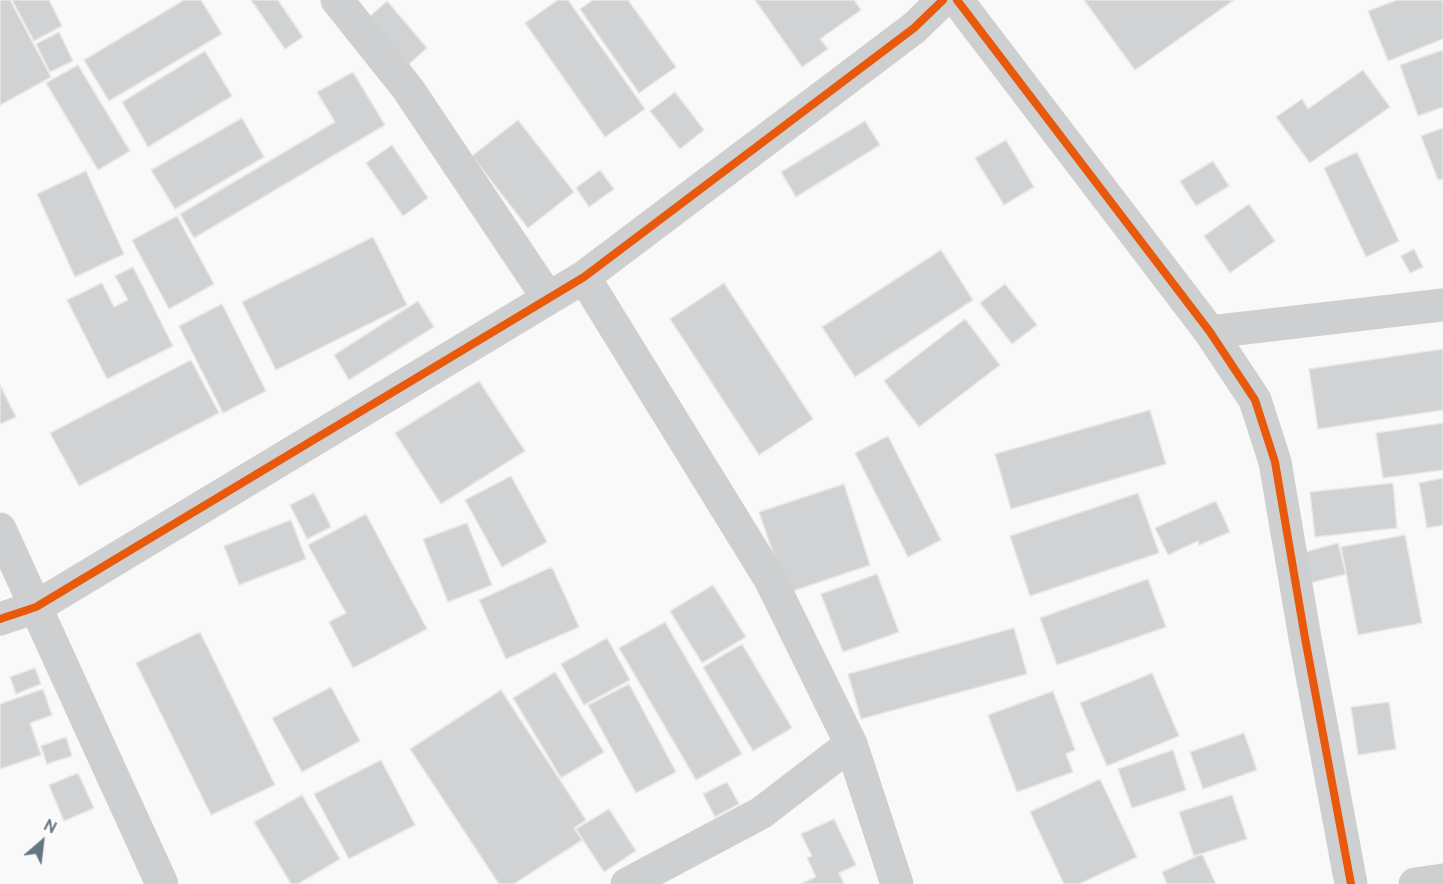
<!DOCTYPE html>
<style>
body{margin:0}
#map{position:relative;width:1443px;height:884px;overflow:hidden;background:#f9f9f9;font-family:Ubuntu,sans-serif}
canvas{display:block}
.north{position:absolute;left:12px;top:812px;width:60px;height:60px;-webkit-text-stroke:4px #fff;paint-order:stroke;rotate:28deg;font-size:16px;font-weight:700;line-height:24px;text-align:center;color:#657683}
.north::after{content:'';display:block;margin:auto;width:21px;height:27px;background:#657683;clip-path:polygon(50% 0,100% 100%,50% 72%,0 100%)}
</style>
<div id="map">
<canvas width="1443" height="884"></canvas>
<div class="north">N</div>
</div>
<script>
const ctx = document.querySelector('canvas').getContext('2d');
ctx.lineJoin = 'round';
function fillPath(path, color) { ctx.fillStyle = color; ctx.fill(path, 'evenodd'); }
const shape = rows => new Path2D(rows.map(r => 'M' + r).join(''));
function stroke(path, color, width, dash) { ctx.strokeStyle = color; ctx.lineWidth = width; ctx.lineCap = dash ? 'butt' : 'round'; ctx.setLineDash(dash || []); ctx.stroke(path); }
const building = shape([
 [0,0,10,0,51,77,0,105,0,0],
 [12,0,49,0,62,26,34,41,12,0],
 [184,0,201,0,222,34,109,101,84,60,184,0],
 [251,0,278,0,303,37,285,49,251,0],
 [558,0,568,0,645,109,605,137,525,23,558,0],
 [593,0,628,0,676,67,639,93,580,9,593,0],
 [755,0,854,0,861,10,820,39,828,49,802,67,755,0],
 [1084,0,1234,0,1135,70,1084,0],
 [1397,0,1443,0,1443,39,1388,61,1368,11,1397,0],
 [387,1,427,48,408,65,368,18,387,1],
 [59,32,73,61,50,72,36,44,59,32],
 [1443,50,1443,107,1418,116,1400,65,1443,50],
 [205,51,232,96,148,147,122,102,205,51],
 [78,65,130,151,98,170,46,83,78,65],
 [1363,70,1390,107,1310,163,1276,117,1302,99,1308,109,1363,70],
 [353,72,385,125,194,238,180,214,335,122,317,92,353,72],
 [675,92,704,130,680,149,650,111,675,92],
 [242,118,264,157,175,209,151,170,242,118],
 [518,120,574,192,528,228,472,156,518,120],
 [865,121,880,145,796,197,781,172,865,121],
 [1443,128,1443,179,1438,180,1421,136,1443,128],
 [1006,140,1034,187,1004,205,975,158,1006,140],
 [392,145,428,198,403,216,366,163,392,145],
 [1357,152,1399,241,1366,257,1324,168,1357,152],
 [1213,161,1229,186,1196,206,1180,181,1213,161],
 [600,170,614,189,589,207,576,188,600,170],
 [86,171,124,254,75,277,37,194,86,171],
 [1249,204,1275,241,1230,273,1204,236,1249,204],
 [177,216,214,284,169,309,132,240,177,216],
 [373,237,407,305,276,370,242,302,373,237],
 [1414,249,1423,267,1410,273,1401,256,1414,249],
 [941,250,973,300,855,377,822,327,941,250],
 [133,267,173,346,107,379,67,300,102,283,114,307,128,300,115,276,133,267],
 [724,283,813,419,759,455,670,319,724,283],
 [1005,284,1037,325,1012,344,980,303,1005,284],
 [418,301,434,327,349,380,334,355,418,301],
 [222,304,266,391,223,413,179,326,222,304],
 [965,319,1000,365,919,427,884,381,965,319],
 [1443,349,1443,410,1318,429,1309,369,1443,349],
 [191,360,219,413,79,486,50,433,191,360],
 [479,381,525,451,441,504,395,433,479,381],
 [0,385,16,417,0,424,0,385],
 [1150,410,1166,464,1011,509,995,454,1150,410],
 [1443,423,1443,470,1383,478,1376,433,1443,423],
 [888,436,941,540,908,557,855,453,888,436],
 [511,476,547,542,502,567,465,500,511,476],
 [1443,478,1443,525,1427,528,1419,483,1443,478],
 [1393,483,1397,528,1315,537,1310,492,1393,483],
 [844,484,870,565,787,593,759,512,844,484],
 [314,493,331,527,307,539,290,505,314,493],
 [1138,493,1159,553,1030,596,1010,536,1138,493],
 [1216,501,1230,532,1199,545,1198,541,1168,555,1155,528,1216,501],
 [366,514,427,629,353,668,329,622,346,613,308,545,366,514],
 [291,520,306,559,239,585,224,546,291,520],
 [467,523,492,585,448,602,423,539,467,523],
 [1405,535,1422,623,1358,635,1341,547,1405,535],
 [1338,543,1346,574,1310,583,1302,553,1338,543],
 [552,567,579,627,506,659,479,600,552,567],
 [877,574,899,632,843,652,821,594,877,574],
 [1148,579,1166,627,1057,665,1040,618,1148,579],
 [713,585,746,637,702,663,670,611,713,585],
 [665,622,742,754,696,780,619,648,665,622],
 [1014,628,1027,674,861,719,848,674,1014,628],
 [200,632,275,785,211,815,136,663,200,632],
 [607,638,630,680,584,705,561,664,607,638],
 [742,644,792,728,753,751,703,667,742,644],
 [35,668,41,684,16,694,10,677,35,668],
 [555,672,604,752,561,778,513,698,555,672],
 [1152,673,1179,736,1107,766,1080,703,1152,673],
 [629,684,676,772,636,793,588,705,629,684],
 [331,687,360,741,302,772,272,718,331,687],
 [43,689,52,715,30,723,41,755,0,769,0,704,43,689],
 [501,690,586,820,574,828,582,840,514,884,499,884,410,749,501,690],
 [1053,691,1075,750,1066,754,1073,772,1017,792,988,715,1053,691],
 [1389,702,1396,749,1358,755,1351,707,1389,702],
 [1244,733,1257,770,1203,789,1190,752,1244,733],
 [66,737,72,756,47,764,41,746,66,737],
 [1173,750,1186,790,1132,808,1118,769,1173,750],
 [381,760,415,825,349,859,314,794,381,760],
 [78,773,94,808,64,821,49,785,78,773],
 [1100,779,1137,857,1079,884,1064,884,1030,812,1100,779],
 [727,782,739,804,715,817,703,794,727,782],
 [302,795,340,859,298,884,291,884,254,822,302,795],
 [1232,795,1247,839,1194,856,1179,812,1232,795],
 [609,809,636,851,604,872,576,829,609,809],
 [834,819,856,865,839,873,844,884,800,884,816,877,807,858,812,856,801,834,834,819],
 [1202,854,1216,884,1167,884,1162,872,1202,854]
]);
const minor = shape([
 [337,0,408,89,548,298],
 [957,0,1210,332,1255,400,1275,462,1305,638,1351,884],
 [584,277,770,579,851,744,897,884],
 [1210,332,1443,305],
 [0,529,162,884],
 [0,619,36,607,584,277,914,28,943,0],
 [627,884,761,813,851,744],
 [1415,884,1443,880]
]);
const cycleway = shape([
 [957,0,1210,332,1255,400,1275,462,1305,638,1351,884],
 [0,619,36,607,584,277,914,28,943,0]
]);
fillPath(building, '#d0d2d3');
stroke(building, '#e8e8e8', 1.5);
stroke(minor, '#cecfd0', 33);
stroke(cycleway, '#e8590c', 8);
</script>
